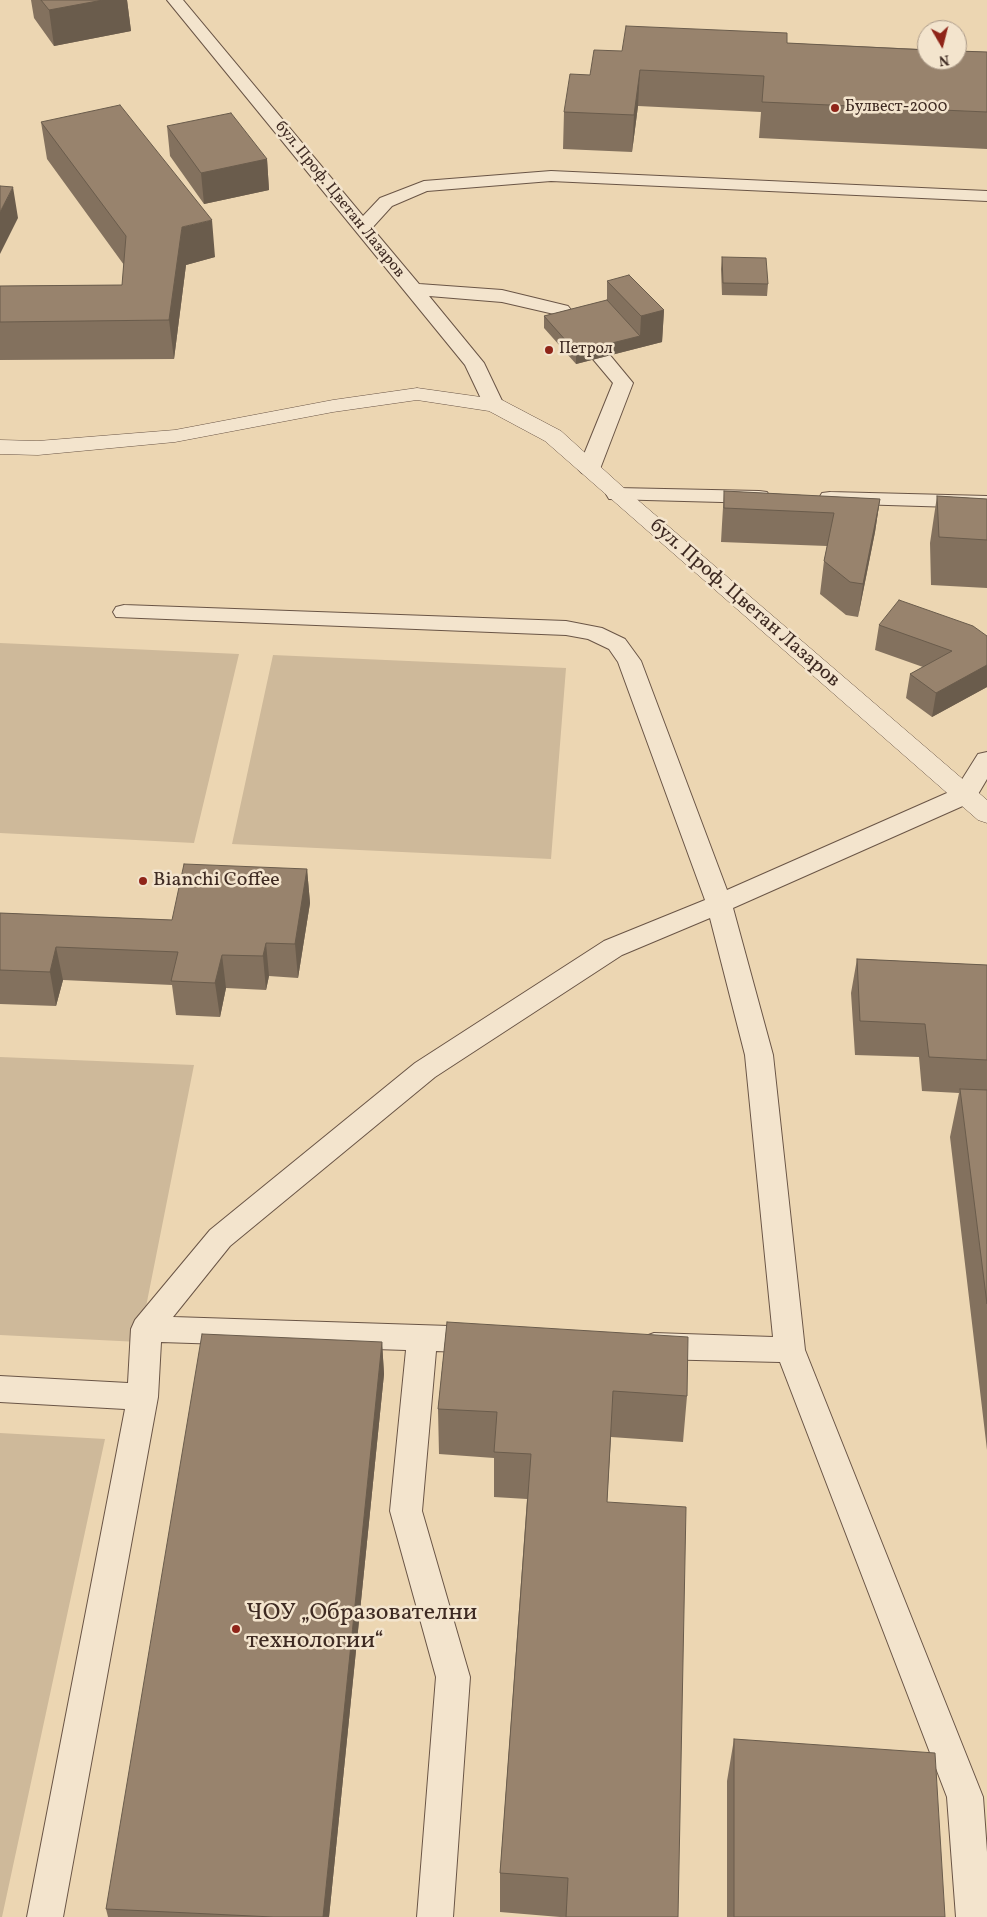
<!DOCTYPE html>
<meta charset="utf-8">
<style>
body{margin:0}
#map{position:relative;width:987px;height:1917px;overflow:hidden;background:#ecd6b2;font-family:Vollkorn,serif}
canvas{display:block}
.north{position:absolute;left:917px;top:20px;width:50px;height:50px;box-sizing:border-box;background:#f3e4cd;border:1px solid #ab9a89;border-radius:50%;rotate:172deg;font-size:14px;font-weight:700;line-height:20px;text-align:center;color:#3e2a22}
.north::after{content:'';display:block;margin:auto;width:18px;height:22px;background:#8f2418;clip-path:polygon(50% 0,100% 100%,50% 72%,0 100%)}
</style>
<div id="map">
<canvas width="987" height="1917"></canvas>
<div class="north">N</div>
</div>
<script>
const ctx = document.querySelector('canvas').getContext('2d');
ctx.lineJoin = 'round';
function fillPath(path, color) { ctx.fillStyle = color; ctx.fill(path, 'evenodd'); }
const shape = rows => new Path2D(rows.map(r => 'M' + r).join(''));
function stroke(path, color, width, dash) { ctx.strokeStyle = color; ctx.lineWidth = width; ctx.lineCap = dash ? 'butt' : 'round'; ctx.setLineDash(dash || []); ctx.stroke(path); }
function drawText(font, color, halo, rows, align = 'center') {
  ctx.font = font + ' Vollkorn,serif'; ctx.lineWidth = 5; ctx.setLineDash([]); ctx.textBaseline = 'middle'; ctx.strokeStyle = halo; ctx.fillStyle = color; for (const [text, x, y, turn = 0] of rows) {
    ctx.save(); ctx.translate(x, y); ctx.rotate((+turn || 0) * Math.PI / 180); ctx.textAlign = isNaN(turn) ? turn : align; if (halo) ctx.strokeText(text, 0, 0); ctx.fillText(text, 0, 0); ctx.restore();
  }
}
const green = shape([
 [0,643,239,654,194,843,0,833],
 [273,655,566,668,551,859,232,844],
 [0,1057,194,1065,139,1342,0,1335],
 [0,1433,105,1439,2,1917,0,1917]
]);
const service = shape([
 [167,0,183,0,363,216,380,198,424,181,551,171,987,191,987,201,551,181,427,191,392,206,372,228,419,284,502,290,568,306,580,321,577,325,570,327,563,325,554,314,502,302,429,296,484,363,504,405,501,409,494,411,487,409,484,405,465,365,167,0],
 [602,352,609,354,633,383,600,469,596,473,589,475,582,473,578,469,613,383,592,358,595,354,602,352],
 [617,488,759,491,767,492,770,497,767,502,759,503,609,499,606,494,609,489,617,488],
 [830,492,987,496,987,508,822,503,819,498,822,493,830,492],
 [124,605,566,621,602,628,625,639,641,661,727,890,956,789,978,754,987,752,987,779,974,801,733,908,773,1055,805,1350,983,1797,987,1852,987,1917,956,1917,947,1797,780,1362,654,1359,643,1355,639,1346,643,1337,654,1333,773,1337,745,1055,710,918,622,955,435,1077,230,1246,173,1317,480,1327,491,1331,495,1340,491,1349,480,1353,436,1351,422,1511,470,1677,453,1917,417,1917,436,1677,390,1511,406,1350,161,1342,158,1397,63,1917,27,1917,125,1409,0,1402,0,1376,128,1383,131,1329,135,1320,210,1230,415,1063,604,941,705,900,618,662,609,649,588,639,566,635,116,617,113,612,116,607,124,605]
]);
const tertiary = shape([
 [417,388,502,400,561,431,625,489,987,800,987,823,978,820,545,441,489,411,417,400,333,412,175,442,38,455,0,454,0,440,38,441,175,430,333,400,417,388]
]);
const wall = shape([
 [31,0,127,0,131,31,54,46,34,18],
 [787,43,987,52,987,149,759,138,761,112,638,106,632,152,563,149,564,112,590,75,622,51],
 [41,122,215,257,186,265,174,359,0,360,0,286,122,285,124,265,47,159],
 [167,126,267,159,269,190,204,204,170,156],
 [722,257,768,284,767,296,722,295,721,269],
 [607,281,664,310,662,342,576,364,544,328,544,316,607,300],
 [724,491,880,499,875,532,858,617,846,615,820,594,824,561,827,546,721,542,722,524],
 [937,496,987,499,987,588,931,585,930,543],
 [879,625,987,636,987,687,932,717,906,698,910,674,923,667,875,650],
 [307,869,310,903,298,978,269,976,266,990,226,988,220,1017,176,1015,172,985,63,980,56,1006,0,1004,0,913,172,920],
 [857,959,987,965,987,1450,950,1137,959,1093,922,1091,919,1057,855,1055,851,993],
 [447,1322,687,1396,683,1442,611,1437,607,1502,678,1917,560,1917,500,1912,500,1873,527,1499,494,1497,494,1458,439,1454,438,1409],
 [382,1342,384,1374,329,1917,108,1917,106,1909],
 [734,1739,945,1917,727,1917,727,1781]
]);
const shadedWall = shape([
 [103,0,127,0,131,31,54,46,49,10],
 [640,70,638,106,632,152,634,115],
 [267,159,269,190,204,204,201,173],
 [13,187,18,218,0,254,0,212],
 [212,220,215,257,186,265,174,359,169,320,182,227],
 [664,310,662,342,576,364,576,352,640,336,641,316],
 [880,499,875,532,858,617,863,584],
 [987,665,987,687,932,717,936,693],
 [307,869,310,903,298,978,295,944],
 [266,943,269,976,266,990,263,956],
 [56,947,63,980,56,1006,50,972],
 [222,955,226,988,220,1017,215,983],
 [382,1342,384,1374,329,1917,323,1917]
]);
const building = shape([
 [41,0,103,0,49,10,41,0],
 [626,26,787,33,787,43,927,50,927,60,957,60,957,51,987,52,987,112,762,102,764,76,640,70,634,115,564,112,570,74,590,75,594,50,622,51,626,26],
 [120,105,212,220,182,227,169,320,0,322,0,286,122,285,126,236,41,122,120,105],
 [231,113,267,159,201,173,167,126,231,113],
 [0,186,13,187,0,212,0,186],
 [722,257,766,258,768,284,723,283,722,257],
 [629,275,664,310,641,316,607,281,629,275],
 [607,300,640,336,576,352,544,316,607,300],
 [724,491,880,499,863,584,850,582,824,561,834,513,724,508,724,491],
 [937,496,987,499,987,540,939,537,937,496],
 [899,600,973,626,987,636,987,665,936,693,910,674,952,651,879,625,899,600],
 [184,864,307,869,295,944,266,943,263,956,222,955,215,983,171,981,178,952,56,947,50,972,0,970,0,913,172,920,184,864],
 [857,959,987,965,987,1060,929,1057,925,1024,860,1021,857,959],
 [960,1089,987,1090,987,1304,960,1089],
 [447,1322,688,1337,687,1396,613,1391,607,1502,686,1507,678,1917,566,1917,568,1878,500,1873,531,1454,494,1452,497,1412,438,1409,447,1322],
 [202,1334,382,1342,323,1917,273,1917,106,1909,202,1334],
 [734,1739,935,1753,945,1917,734,1917,734,1739]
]);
const markers = [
 [835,108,5,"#8f2418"],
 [549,350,5,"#8f2418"],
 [143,881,5,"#8f2418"],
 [236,1629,5,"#8f2418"]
];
const farPoinames = [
 ["Булвест-2000",845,108],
 ["Петрол",559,350]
];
const farStreetnames = [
 ["бул. Проф. Цветан Лазаров",339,200,51]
];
const streetNames = [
 ["бул. Проф. Цветан Лазаров",744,604,41]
];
const poiNames = [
 ["Bianchi Coffee",153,881]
];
const nearPoinames = [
 ["ЧОУ „Образователни",246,1615],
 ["технологии“",246,1643]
];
fillPath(green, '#ceb99a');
stroke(service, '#6a5546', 2);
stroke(tertiary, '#6a5546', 1);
fillPath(service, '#f3e4cd');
fillPath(tertiary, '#f3e4cd');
fillPath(wall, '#83715e');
fillPath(shadedWall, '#6a5c4c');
fillPath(building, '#98836d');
stroke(building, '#6a5c4c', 1);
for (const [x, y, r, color] of markers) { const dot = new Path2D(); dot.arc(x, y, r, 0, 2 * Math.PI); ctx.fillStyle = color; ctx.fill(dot); stroke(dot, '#f3e4cd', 2); }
drawText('16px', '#3e2a22', '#f3e4cd', farPoinames, 'left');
drawText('16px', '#3e2a22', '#f3e4cd', farStreetnames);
drawText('20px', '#3e2a22', '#f3e4cd', streetNames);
drawText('20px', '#3e2a22', '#f3e4cd', poiNames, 'left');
drawText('24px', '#3e2a22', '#f3e4cd', nearPoinames, 'left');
</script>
